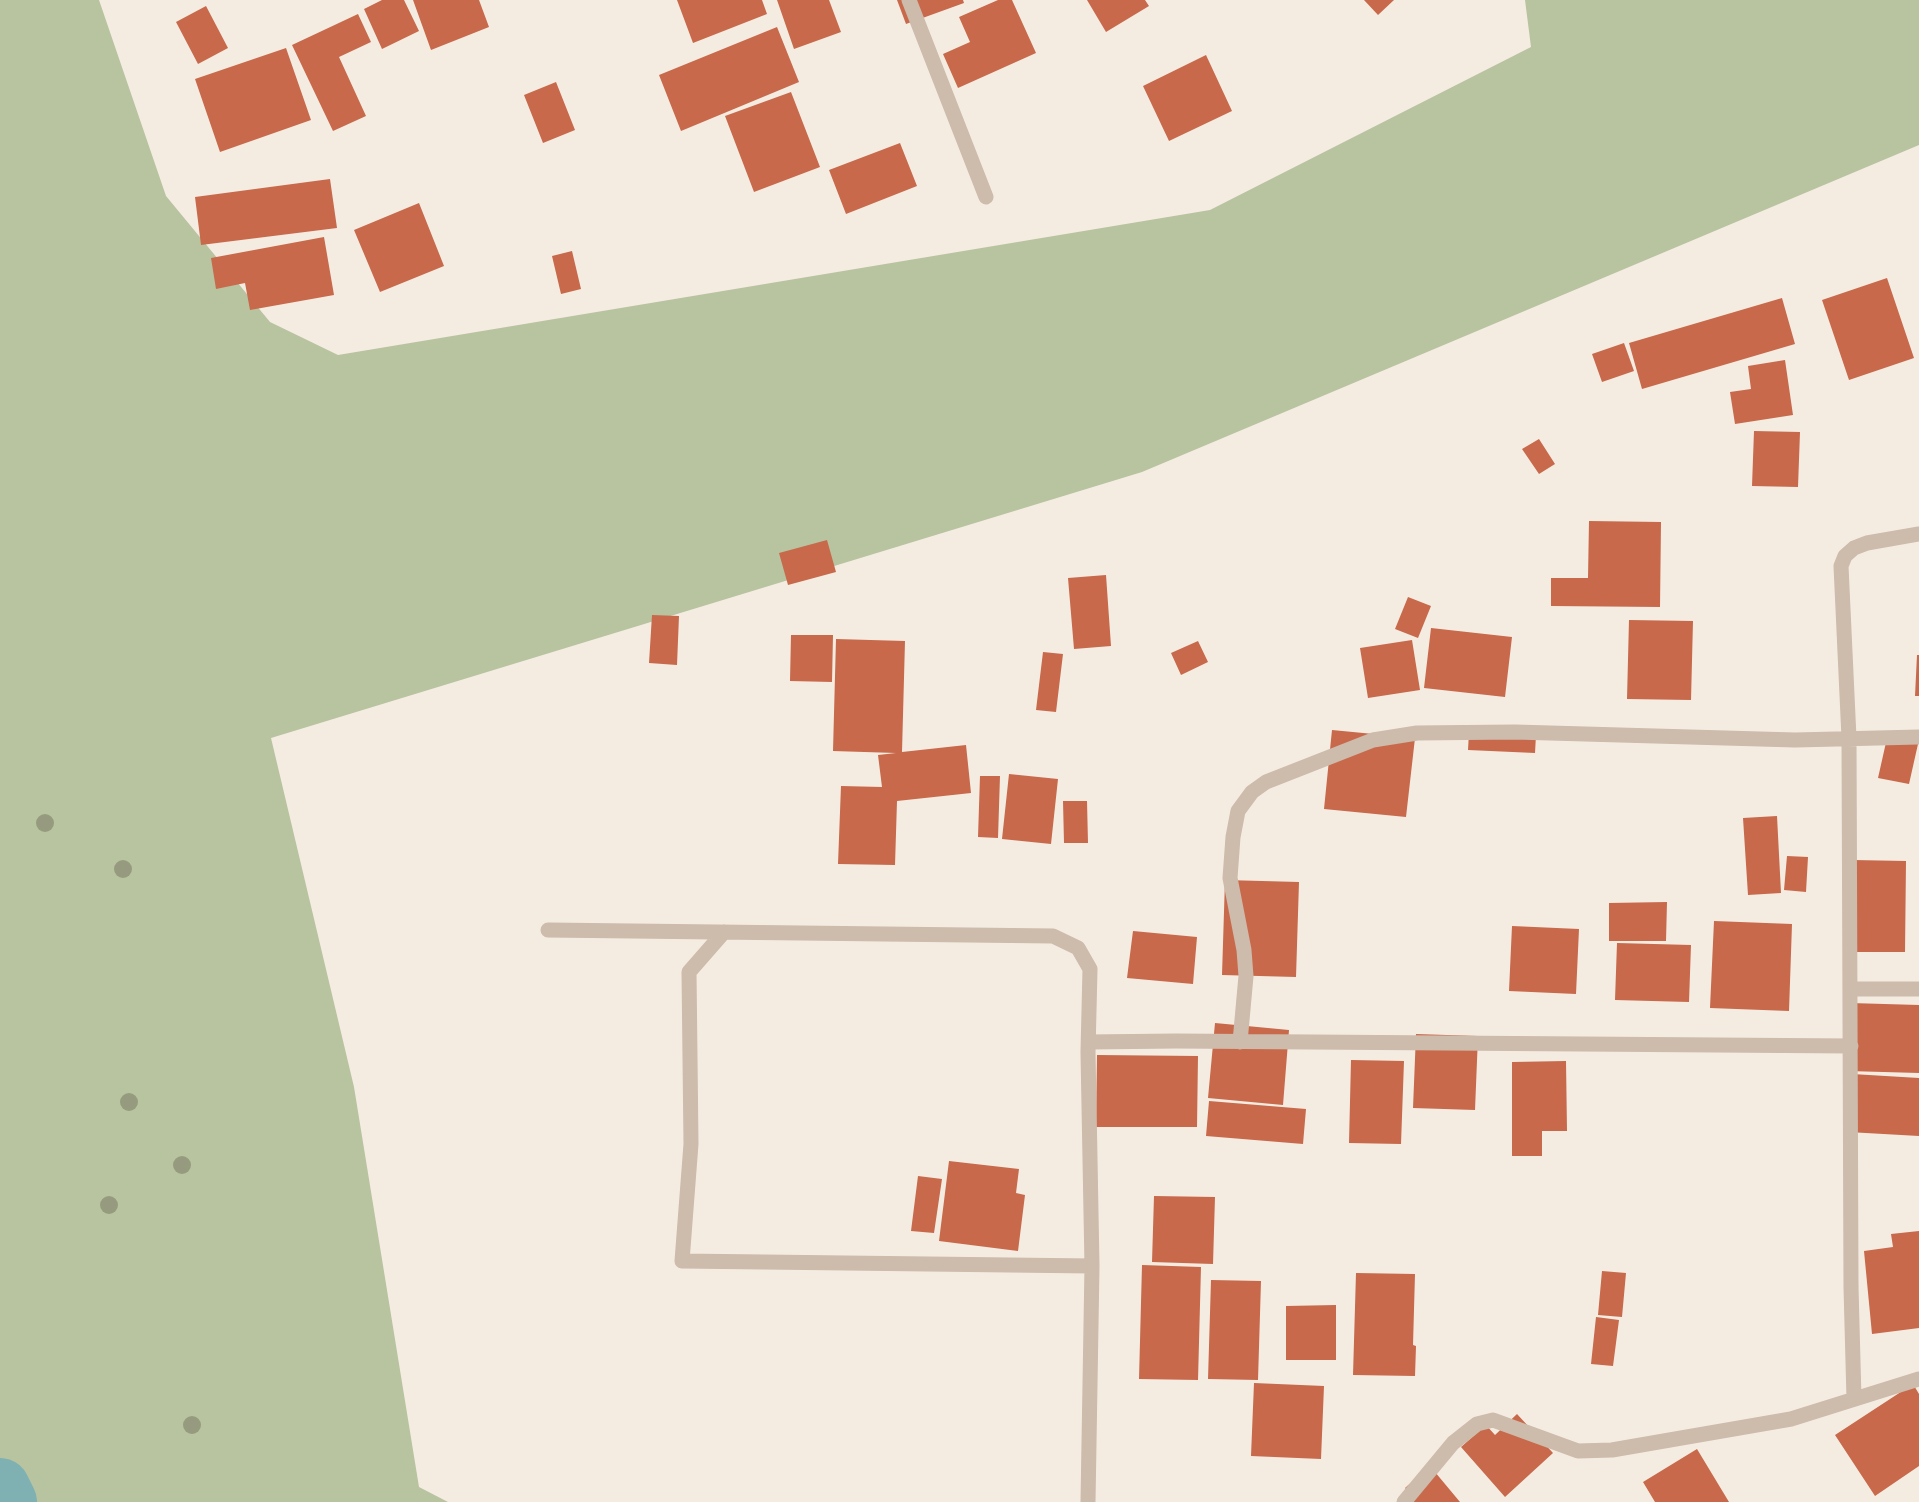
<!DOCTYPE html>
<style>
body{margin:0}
canvas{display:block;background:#f4ebe1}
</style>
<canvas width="1919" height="1502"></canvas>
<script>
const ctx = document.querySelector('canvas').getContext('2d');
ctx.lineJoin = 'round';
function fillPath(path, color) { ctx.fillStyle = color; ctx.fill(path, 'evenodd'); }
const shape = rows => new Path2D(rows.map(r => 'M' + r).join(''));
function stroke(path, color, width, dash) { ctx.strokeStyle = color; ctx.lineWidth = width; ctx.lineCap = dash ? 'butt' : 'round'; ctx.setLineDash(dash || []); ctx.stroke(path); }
const green = shape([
 [0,0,99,0,166,196,270,322,338,355,1210,210,1531,47,1525,0,1919,0,1919,145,1142,472,271,738,354,1087,419,1487,448,1502,0,1502]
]);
const river = shape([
 [0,1488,7,1502]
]);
const building = shape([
 [382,0,404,0,419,31,382,49,364,9],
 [413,0,479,0,489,27,431,50],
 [677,0,762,0,767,14,693,43],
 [777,0,829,0,841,32,794,49],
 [897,0,963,0,964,3,906,24],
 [998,0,1012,0,1036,53,958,88,943,54,970,42,959,17],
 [1087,0,1145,0,1149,6,1106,32],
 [1364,0,1394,0,1378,15],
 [206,6,228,48,198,64,176,22],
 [358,14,371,42,339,57,366,116,333,131,292,45],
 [777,27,799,82,681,131,659,75],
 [286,48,311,120,220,152,195,79],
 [1206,55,1232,111,1169,141,1143,86],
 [556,82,575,130,543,143,524,95],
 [791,92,820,167,754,192,725,116],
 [900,143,917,186,846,214,829,170],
 [330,179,337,228,201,245,195,197],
 [419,203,444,266,380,292,354,230],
 [324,237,334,295,250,310,245,283,216,289,211,258],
 [572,251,581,289,561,294,552,256],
 [1887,278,1914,358,1849,380,1822,300],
 [1782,298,1795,344,1642,389,1629,343],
 [1624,343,1634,371,1602,382,1592,354],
 [1785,360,1793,415,1735,424,1730,392,1751,389,1748,366],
 [1754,431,1800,432,1798,487,1752,486],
 [1539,439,1555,464,1539,474,1522,449],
 [1589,521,1661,522,1660,607,1551,606,1551,578,1588,578],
 [827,540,836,572,788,585,779,553],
 [1106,575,1111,646,1074,649,1068,578],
 [1408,597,1431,606,1418,638,1395,629],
 [652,615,679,616,677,665,649,663],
 [1629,620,1693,621,1691,700,1627,699],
 [1431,628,1512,637,1505,697,1424,688],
 [791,635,833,635,832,682,790,681],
 [836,639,905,641,902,752,966,745,971,793,897,801,895,865,838,864,841,786,882,787,878,755,896,753,833,751],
 [1412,640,1420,690,1368,698,1360,648],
 [1198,641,1208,662,1181,675,1171,653],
 [1043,652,1063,654,1056,712,1036,710],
 [1917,655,1919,655,1919,696,1915,696],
 [1332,730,1415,738,1406,817,1324,809],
 [1469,732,1536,735,1535,753,1468,750],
 [1887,738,1918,744,1909,784,1878,778],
 [1009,774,1058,779,1051,844,1002,839],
 [980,776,1000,776,998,838,978,837],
 [1063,801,1087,801,1088,843,1064,843],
 [1777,816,1781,893,1748,895,1743,818],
 [1787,856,1808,857,1806,892,1784,890],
 [1853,860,1906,861,1905,952,1851,952],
 [1225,880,1299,882,1296,977,1222,975],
 [1667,902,1666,941,1609,941,1609,903],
 [1714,921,1792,924,1789,1011,1710,1008],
 [1512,926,1579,929,1576,994,1509,991],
 [1133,931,1197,937,1193,984,1127,978],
 [1617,943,1691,945,1689,1002,1615,1000],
 [1850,1003,1919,1005,1919,1073,1848,1071],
 [1215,1023,1289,1030,1283,1105,1208,1098],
 [1416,1034,1478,1036,1475,1110,1413,1108],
 [1097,1055,1198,1056,1197,1127,1096,1127],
 [1351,1060,1404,1061,1401,1144,1349,1143],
 [1566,1061,1567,1131,1542,1131,1542,1156,1512,1156,1512,1062],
 [1852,1074,1919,1078,1919,1136,1848,1132],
 [1209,1101,1306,1109,1303,1144,1206,1136],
 [949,1161,1019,1169,1016,1193,1025,1195,1018,1251,939,1241],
 [918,1176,942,1179,934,1233,911,1231],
 [1154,1196,1215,1197,1213,1264,1152,1262],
 [1919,1231,1919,1328,1872,1334,1864,1251,1893,1247,1891,1234],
 [1142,1265,1201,1267,1198,1380,1139,1379],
 [1602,1271,1626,1273,1622,1317,1598,1315],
 [1356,1273,1415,1274,1413,1345,1416,1346,1415,1376,1353,1375],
 [1211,1280,1261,1281,1258,1380,1208,1379],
 [1336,1305,1336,1360,1286,1360,1286,1306],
 [1596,1317,1619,1320,1613,1366,1591,1364],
 [1254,1383,1324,1386,1321,1459,1251,1456],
 [1913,1384,1919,1394,1919,1466,1875,1496,1835,1435],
 [1517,1414,1553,1453,1505,1497,1461,1447,1486,1425,1495,1435],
 [1697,1449,1729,1502,1655,1502,1643,1482],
 [1430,1466,1460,1502,1412,1502,1415,1499,1405,1488]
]);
const street = shape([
 [909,0,986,197],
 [548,930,1053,936,1078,948,1090,969,1088,1052,1092,1266,1088,1502],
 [724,932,689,972,691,1144,682,1261,1092,1266],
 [1850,989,1919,989],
 [1089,1042,1176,1041,1851,1046],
 [1240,1042,1246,976,1244,950,1230,878,1233,837,1238,811,1252,792,1266,782,1373,740,1417,733,1515,732,1795,740,1919,737],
 [1854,1399,1851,1287,1849,738,1841,566,1845,556,1854,548,1867,543,1919,534],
 [1404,1502,1453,1443,1477,1424,1493,1420,1578,1451,1612,1450,1791,1419,1919,1379]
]);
const trees = [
 [45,823],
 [123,869],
 [129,1102],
 [182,1165],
 [109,1205],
 [192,1425]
];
fillPath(green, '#b8c4a0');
stroke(river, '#7fb0b2', 60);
fillPath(building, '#c8694b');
stroke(street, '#cdbbac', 15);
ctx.fillStyle = '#969b7f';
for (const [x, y] of trees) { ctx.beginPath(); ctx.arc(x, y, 9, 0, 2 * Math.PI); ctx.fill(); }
</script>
